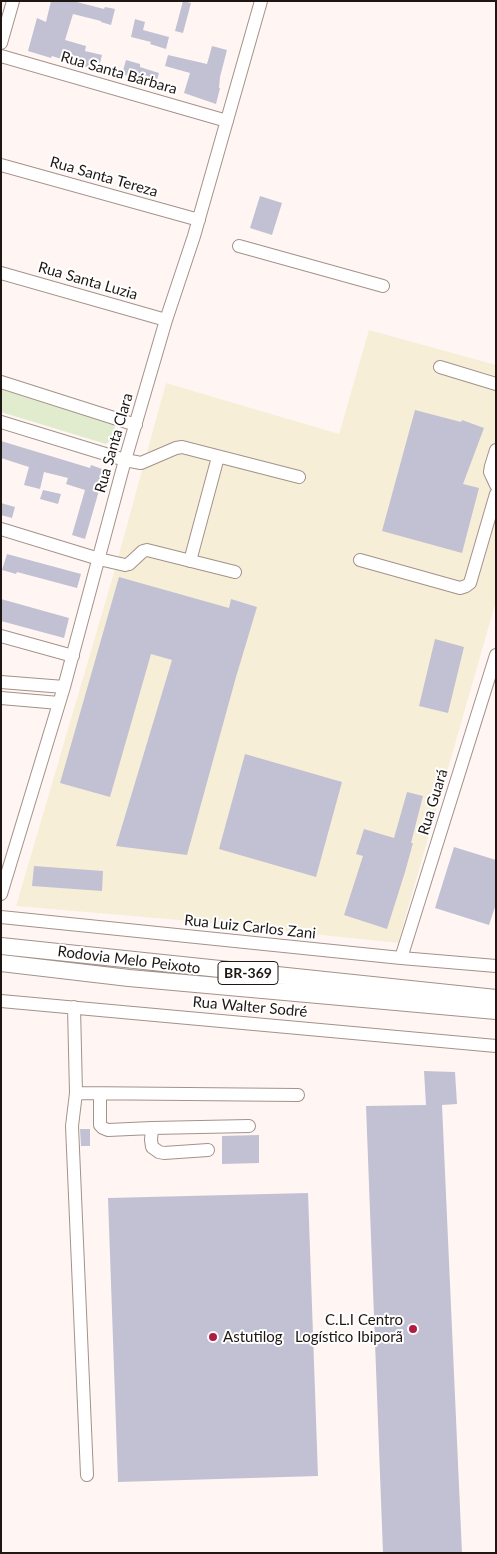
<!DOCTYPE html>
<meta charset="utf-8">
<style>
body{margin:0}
#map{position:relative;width:497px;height:1554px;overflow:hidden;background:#fff6f3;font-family:Lato,sans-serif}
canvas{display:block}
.frame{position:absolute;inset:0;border:2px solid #1d1613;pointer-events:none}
</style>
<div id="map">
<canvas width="497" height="1554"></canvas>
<div class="frame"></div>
</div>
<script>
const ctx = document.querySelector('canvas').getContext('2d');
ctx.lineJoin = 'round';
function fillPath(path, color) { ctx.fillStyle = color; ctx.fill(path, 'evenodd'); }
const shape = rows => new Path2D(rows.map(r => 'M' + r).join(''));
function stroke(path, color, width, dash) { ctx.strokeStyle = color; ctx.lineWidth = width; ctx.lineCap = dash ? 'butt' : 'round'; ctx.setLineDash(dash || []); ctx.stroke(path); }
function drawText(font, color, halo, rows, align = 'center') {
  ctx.font = font + ' Lato,sans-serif'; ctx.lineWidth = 4; ctx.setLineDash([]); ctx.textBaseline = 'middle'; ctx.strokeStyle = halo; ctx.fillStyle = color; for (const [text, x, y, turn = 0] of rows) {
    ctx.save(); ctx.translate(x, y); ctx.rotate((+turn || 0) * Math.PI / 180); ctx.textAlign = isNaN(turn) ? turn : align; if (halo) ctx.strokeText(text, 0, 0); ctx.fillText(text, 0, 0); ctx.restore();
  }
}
const industrial = shape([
 [369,330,496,365,496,601,398,943,179,920,16,906,113,576,166,383,339,434]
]);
const green = shape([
 [1,386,114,424,115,430,111,440,106,444,1,412]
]);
const building = shape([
 [51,1,73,1,104,9,105,7,115,9,111,25,101,22,101,21,73,14,65,40,86,46,85,51,102,55,98,71,52,56,51,58,28,51,37,18,46,22],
 [183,1,191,3,183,33,175,31],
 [135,19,145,22,143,30,169,37,166,49,150,44,151,42,131,37],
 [212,46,227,50,220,77,219,88,220,88,216,104,184,93,190,73,165,66,168,55,207,64],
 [126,60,140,64,140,67,159,73,155,87,142,83,143,80,122,74],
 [260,196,282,203,272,235,250,228],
 [415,410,461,422,462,420,484,428,463,484,479,488,462,553,382,531],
 [1,441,67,461,90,468,91,465,105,470,85,539,72,535,85,490,66,484,68,478,44,472,40,489,24,485,29,467,1,458],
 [43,490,61,494,58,504,40,499],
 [1,503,15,507,12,518,1,515],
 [7,554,81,574,77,588,17,572,16,574,2,570],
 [119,577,229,608,231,599,257,607,236,677,187,855,116,846,172,660,151,654,110,797,60,783],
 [1,599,69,618,64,638,1,621],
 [435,639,464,647,448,713,419,706],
 [245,754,342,782,316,877,219,849],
 [407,792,423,796,411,843,413,843,405,872,387,929,344,915,363,856,356,854,364,829,394,838],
 [454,847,496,860,496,904,489,925,435,908],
 [34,866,103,871,102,891,32,886],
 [424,1071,455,1072,457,1104,442,1105,462,1553,383,1553,366,1106,426,1105],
 [80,1129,90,1129,90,1146,81,1146],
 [259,1135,259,1163,222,1164,222,1136],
 [308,1193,318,1476,118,1482,108,1198]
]);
const minor = shape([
 [1,43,13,1],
 [1,56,227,121],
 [1,165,199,220],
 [239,246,383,286],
 [1,273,166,320],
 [440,367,496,384],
 [1,382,136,425],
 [1,422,125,460,141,463,176,448,182,447,299,477],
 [496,450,491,466,490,472,496,485],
 [1,529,99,559,125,565,129,564,143,551,147,550,235,572],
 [360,560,460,588,466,586,470,583,496,494],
 [190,561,218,457],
 [1,636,73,656],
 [1,682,64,687],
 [1,698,59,703],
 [1,894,64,687,125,460,166,320,194,236,261,1],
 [1,917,401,958,496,966],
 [401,958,496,655],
 [1,1001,496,1046],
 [74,1007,76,1093,72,1126,87,1475],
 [76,1093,298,1095],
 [100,1094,100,1125,103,1128,108,1130,152,1128,249,1126],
 [152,1128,151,1140,152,1147,159,1152,164,1153,208,1150]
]);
const major = shape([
 [1,946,496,998],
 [1,963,129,978,496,1011]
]);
const markers = [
 [413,1329,5,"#b01d43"],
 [213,1337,5,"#b01d43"]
];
const shields = [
 [248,973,60]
];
const shieldNames = [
 ["BR-369",248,973]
];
const streetNames = [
 ["Rua Santa Bárbara",119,73,16],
 ["Rua Santa Tereza",104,177,16],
 ["Rua Santa Luzia",88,281,16],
 ["Rua Santa Clara",114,443,-74],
 ["Rua Guará",433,802,-73],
 ["Rua Luiz Carlos Zani",250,927,6],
 ["Rodovia Melo Peixoto",129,960,7],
 ["Rua Walter Sodré",250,1007,5]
];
const poiNames = [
 ["C.L.I Centro",403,1320],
 ["Logístico Ibiporã",403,1337],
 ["Astutilog",223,1337,"left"]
];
fillPath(industrial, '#f7eed8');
fillPath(green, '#e1ebcd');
fillPath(building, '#c1c1d3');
stroke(minor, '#a4918a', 14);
stroke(major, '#a4918a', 18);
stroke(minor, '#fff', 12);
stroke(major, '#fff', 16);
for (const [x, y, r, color] of markers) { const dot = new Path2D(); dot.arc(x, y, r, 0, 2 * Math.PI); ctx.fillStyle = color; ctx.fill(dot); stroke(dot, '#fff', 2); }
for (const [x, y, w] of shields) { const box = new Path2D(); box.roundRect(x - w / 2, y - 11.5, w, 23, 4); ctx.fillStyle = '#fff'; ctx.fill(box); stroke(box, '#1d1613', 1); }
drawText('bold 14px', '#1d1613', null, shieldNames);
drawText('15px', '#1d1613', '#fff', streetNames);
drawText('15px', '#1d1613', '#fff', poiNames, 'right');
</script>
